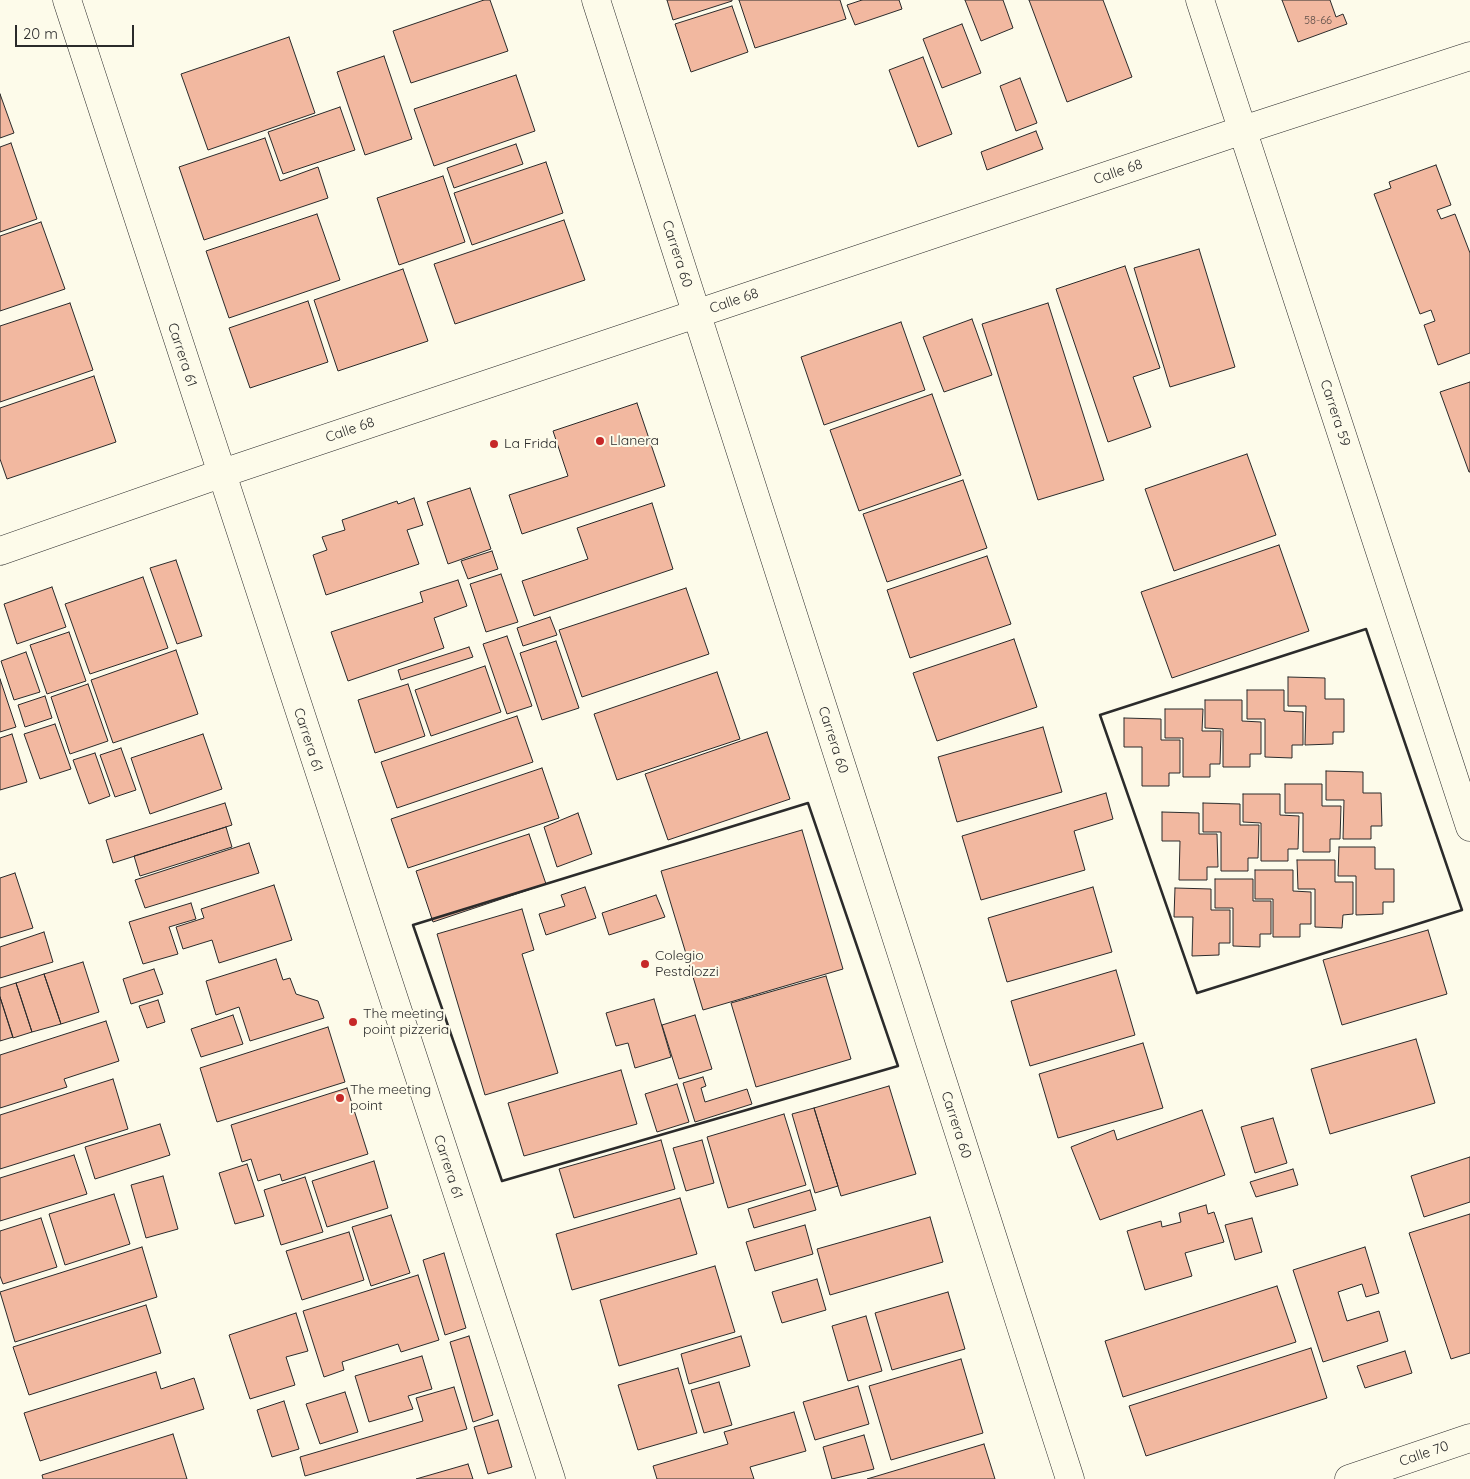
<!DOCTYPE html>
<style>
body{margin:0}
#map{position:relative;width:1470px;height:1479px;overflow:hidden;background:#fdfbea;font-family:Quicksand,sans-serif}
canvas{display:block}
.scale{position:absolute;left:15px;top:25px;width:119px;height:22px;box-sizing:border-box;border:2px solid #2b2b2b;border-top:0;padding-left:6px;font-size:15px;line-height:18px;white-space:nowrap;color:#2b2b2b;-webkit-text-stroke:4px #fdfbea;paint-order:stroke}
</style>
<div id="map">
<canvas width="1470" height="1479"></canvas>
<div class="scale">20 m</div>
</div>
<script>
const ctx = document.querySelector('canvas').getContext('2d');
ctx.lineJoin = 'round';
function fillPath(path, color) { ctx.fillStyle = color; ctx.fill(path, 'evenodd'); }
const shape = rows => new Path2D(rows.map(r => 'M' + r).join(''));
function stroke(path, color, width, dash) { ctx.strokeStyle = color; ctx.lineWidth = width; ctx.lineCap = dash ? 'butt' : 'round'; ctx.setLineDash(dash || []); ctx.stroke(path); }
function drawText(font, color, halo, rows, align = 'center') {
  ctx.font = font + ' Quicksand,sans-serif'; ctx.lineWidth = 4; ctx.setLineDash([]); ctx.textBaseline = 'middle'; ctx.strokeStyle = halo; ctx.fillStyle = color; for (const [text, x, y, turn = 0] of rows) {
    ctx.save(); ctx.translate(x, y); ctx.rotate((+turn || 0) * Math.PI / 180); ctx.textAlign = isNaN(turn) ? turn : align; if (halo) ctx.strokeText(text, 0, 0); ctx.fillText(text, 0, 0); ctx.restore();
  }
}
const building = shape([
 [484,0,490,0,508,51,411,83,393,31,484,0],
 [667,0,732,0,732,1,673,20,667,0],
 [739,0,840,0,846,19,755,48,739,0],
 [862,0,899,0,902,9,855,25,847,5,862,0],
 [965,0,1003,0,1013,28,981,41,965,0],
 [1029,0,1103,0,1132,77,1067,102,1029,0],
 [1282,0,1330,0,1336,17,1343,14,1347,24,1298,42,1282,0],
 [732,6,748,52,691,72,675,24,732,6],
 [962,24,981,73,942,88,923,39,962,24],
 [289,37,315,113,208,150,181,74,289,37],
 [384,56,412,139,365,155,337,72,384,56],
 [923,57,952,134,918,147,889,70,923,57],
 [516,75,535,131,434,166,414,109,516,75],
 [1020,78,1037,123,1016,131,1000,86,1020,78],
 [0,94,14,133,0,138,0,94],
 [340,107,355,150,283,174,268,132,340,107],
 [1036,131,1043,149,987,170,981,152,1036,131],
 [265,138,280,181,318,167,328,198,204,240,179,167,265,138],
 [11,143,37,219,0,232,0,147,11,143],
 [516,144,523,164,454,188,447,168,516,144],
 [546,162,563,213,472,245,454,193,546,162],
 [1436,165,1451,205,1437,210,1441,219,1455,214,1470,253,1470,353,1438,365,1424,325,1435,321,1431,310,1420,314,1374,194,1391,188,1389,182,1436,165],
 [443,176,465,242,399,265,377,198,443,176],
 [317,214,340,280,229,318,206,251,317,214],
 [564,220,585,280,455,324,434,264,564,220],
 [41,222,65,289,0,311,0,236,41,222],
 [1199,249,1235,367,1170,387,1134,268,1199,249],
 [1125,266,1160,368,1133,377,1151,427,1108,442,1056,289,1125,266],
 [403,269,428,341,338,371,314,300,403,269],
 [308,301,328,362,250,388,229,328,308,301],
 [70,303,93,370,0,402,0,326,70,303],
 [1048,303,1104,480,1038,500,982,324,1048,303],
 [972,319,992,375,944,392,923,337,972,319],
 [901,322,925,390,824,425,801,357,901,322],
 [94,376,116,442,7,479,0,459,0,408,94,376],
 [1470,382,1470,472,1469,472,1440,392,1470,382],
 [932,394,961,475,859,511,830,430,932,394],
 [637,403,665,486,522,534,509,495,568,476,553,431,637,403],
 [1247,454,1276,535,1174,571,1145,489,1247,454],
 [963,480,987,548,887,582,863,514,963,480],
 [470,488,491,549,448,564,427,502,470,488],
 [414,498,423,525,407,530,419,564,326,595,313,555,327,550,322,537,345,530,342,520,397,501,398,504,414,498],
 [652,503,673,569,534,616,522,581,588,559,577,528,652,503],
 [1279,545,1309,631,1172,678,1141,592,1279,545],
 [492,551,498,569,468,579,461,561,492,551],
 [987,556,1011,624,910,658,887,590,987,556],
 [176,560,202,636,177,644,150,568,176,560],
 [501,574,518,622,486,632,470,584,501,574],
 [143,577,168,648,90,674,65,604,143,577],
 [458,580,467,606,434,618,444,648,348,681,331,632,423,602,420,592,458,580],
 [52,587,66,627,17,644,4,604,52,587],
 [686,588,709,654,582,697,559,630,686,588],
 [550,617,557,635,523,646,517,628,550,617],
 [69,632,86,681,47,694,30,645,69,632],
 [507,636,532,706,507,714,483,644,507,636],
 [1014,639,1037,707,937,741,913,673,1014,639],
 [556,641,579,708,542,720,520,653,556,641],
 [469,647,473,657,401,680,398,670,469,647],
 [176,650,198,714,113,743,91,680,176,650],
 [26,652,40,692,14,700,1,661,26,652],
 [485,666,501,712,431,736,415,690,485,666],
 [717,672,740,739,617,780,594,714,717,672],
 [1288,677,1325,678,1325,699,1344,699,1344,732,1333,732,1333,744,1305,745,1306,706,1288,706,1288,677],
 [0,679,16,727,0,732,0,679],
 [88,684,108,741,70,754,51,697,88,684],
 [408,684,425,736,375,753,358,700,408,684],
 [1247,690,1284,690,1284,711,1303,712,1303,745,1292,745,1292,758,1265,757,1265,719,1247,719,1247,690],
 [45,696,52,718,25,727,18,705,45,696],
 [1205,700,1242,700,1242,721,1261,722,1261,754,1250,754,1250,767,1223,767,1223,729,1205,728,1205,700],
 [1165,709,1203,709,1202,731,1221,731,1220,764,1210,764,1210,777,1183,777,1183,738,1165,738,1165,709],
 [517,716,533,762,397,808,381,762,517,716],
 [1124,718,1161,719,1161,740,1180,740,1180,773,1169,773,1169,786,1142,786,1142,747,1124,747,1124,718],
 [55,724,71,769,40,779,24,734,55,724],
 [1043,727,1062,792,957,822,938,757,1043,727],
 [767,732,790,799,668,840,645,774,767,732],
 [12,734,27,782,0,790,0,738,12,734],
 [203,734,222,789,150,814,131,758,203,734],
 [121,748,136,790,115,797,100,755,121,748],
 [95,753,110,796,89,804,73,760,95,753],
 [542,768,559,818,408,868,391,819,542,768],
 [1326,771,1363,772,1363,793,1381,793,1382,826,1371,826,1371,839,1343,839,1344,800,1326,800,1326,771],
 [1285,784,1322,784,1322,806,1341,806,1340,839,1330,839,1330,852,1303,852,1303,813,1285,813,1285,784],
 [1106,793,1113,819,1074,831,1085,870,981,900,962,836,1106,793],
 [1243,794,1280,794,1280,815,1299,816,1298,849,1288,849,1288,861,1261,861,1261,823,1243,822,1243,794],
 [225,803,232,825,113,863,106,840,225,803],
 [1203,803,1240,804,1240,825,1259,825,1258,858,1248,858,1248,871,1221,871,1221,832,1203,832,1203,803],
 [1162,812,1199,813,1199,834,1217,834,1218,867,1207,867,1207,880,1179,880,1180,841,1162,841,1162,812],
 [578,813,592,854,557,867,544,827,578,813],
 [226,827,232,847,140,876,134,856,226,827],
 [802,830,843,969,703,1010,661,871,802,830],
 [529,834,546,884,433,922,416,871,529,834],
 [249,843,259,873,145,908,135,880,249,843],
 [1339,847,1375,847,1375,869,1394,869,1394,902,1383,902,1383,914,1356,915,1356,876,1338,876,1339,847],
 [1297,860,1335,860,1335,882,1353,882,1353,914,1343,915,1342,928,1315,927,1315,889,1298,889,1297,860],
 [1255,870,1293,870,1293,891,1311,892,1311,924,1300,924,1300,937,1273,937,1273,899,1255,899,1255,870],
 [15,873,33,928,0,938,0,878,15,873],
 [1215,879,1253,879,1253,901,1271,901,1271,934,1260,934,1260,947,1233,946,1233,908,1215,908,1215,879],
 [274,885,292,940,219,963,212,940,183,949,176,927,204,918,201,909,274,885],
 [585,887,596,918,546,935,539,914,565,906,561,895,585,887],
 [1093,887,1112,952,1007,982,988,918,1093,887],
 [1175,888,1211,889,1211,910,1230,910,1230,943,1219,943,1219,955,1192,956,1193,917,1174,917,1175,888],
 [656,895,665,917,609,935,602,913,656,895],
 [191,903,196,919,169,927,178,954,143,964,129,922,191,903],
 [522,909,534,950,522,954,558,1073,485,1095,437,934,522,909],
 [1428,930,1447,994,1342,1025,1323,960,1428,930],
 [44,932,53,962,0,978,0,947,44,932],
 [276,959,283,980,290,978,296,994,318,1001,324,1018,250,1041,239,1007,216,1015,206,981,276,959],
 [83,962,99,1012,61,1024,44,974,83,962],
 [154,969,163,994,131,1004,123,979,154,969],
 [1116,970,1135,1035,1030,1066,1011,1001,1116,970],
 [44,974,61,1024,32,1032,16,983,44,974],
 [826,976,851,1059,756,1087,731,1003,826,976],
 [16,983,32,1032,13,1038,0,997,0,988,16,983],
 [0,997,13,1037,0,1041,0,997],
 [654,999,671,1057,635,1068,628,1043,616,1046,606,1013,654,999],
 [158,1000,165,1022,147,1028,139,1006,158,1000],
 [233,1015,243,1044,201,1057,191,1029,233,1015],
 [695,1015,712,1069,679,1079,662,1025,695,1015],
 [106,1021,119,1061,64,1079,67,1087,0,1108,0,1055,106,1021],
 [328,1027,345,1082,217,1122,200,1068,328,1027],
 [1416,1039,1435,1103,1330,1134,1311,1069,1416,1039],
 [1143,1043,1163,1108,1058,1138,1039,1074,1143,1043],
 [621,1070,637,1124,524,1156,508,1103,621,1070],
 [703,1077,706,1086,701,1088,705,1102,747,1089,752,1104,695,1122,683,1083,703,1077],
 [113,1079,128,1129,0,1169,0,1115,113,1079],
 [677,1084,689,1122,657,1132,645,1094,677,1084],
 [889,1086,916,1174,841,1196,814,1108,889,1086],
 [347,1088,368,1154,282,1181,280,1174,258,1181,251,1159,242,1162,231,1125,347,1088],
 [814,1108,838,1186,815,1193,792,1114,814,1108],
 [1202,1110,1225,1175,1100,1220,1071,1147,1114,1130,1117,1140,1202,1110],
 [784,1114,806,1185,728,1208,707,1137,784,1114],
 [1273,1118,1287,1163,1255,1173,1241,1127,1273,1118],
 [160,1124,170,1155,95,1179,85,1147,160,1124],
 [661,1140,675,1189,574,1218,559,1169,661,1140],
 [702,1140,714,1183,686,1191,673,1148,702,1140],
 [74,1155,87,1194,0,1221,0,1178,74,1155],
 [1470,1157,1470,1202,1424,1217,1411,1176,1470,1157],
 [374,1161,388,1208,327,1227,312,1181,374,1161],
 [247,1164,264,1216,235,1224,219,1173,247,1164],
 [1293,1169,1298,1185,1256,1197,1250,1182,1293,1169],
 [163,1176,178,1229,146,1238,131,1185,163,1176],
 [305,1177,323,1232,281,1245,264,1190,305,1177],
 [810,1190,816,1210,754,1228,748,1209,810,1190],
 [114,1194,130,1244,65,1265,49,1214,114,1194],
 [680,1198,697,1254,572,1290,556,1234,680,1198],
 [1206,1205,1208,1214,1214,1212,1224,1242,1185,1253,1192,1276,1145,1290,1127,1231,1161,1221,1162,1227,1181,1222,1179,1213,1206,1205],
 [1470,1214,1470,1353,1451,1359,1409,1233,1470,1214],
 [391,1215,410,1273,371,1286,352,1227,391,1215],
 [930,1217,943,1262,830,1295,817,1249,930,1217],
 [41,1218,57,1267,3,1284,0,1276,0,1231,41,1218],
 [1252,1218,1262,1252,1235,1260,1225,1225,1252,1218],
 [805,1225,813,1254,755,1271,746,1242,805,1225],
 [349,1232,364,1280,302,1300,286,1251,349,1232],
 [142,1247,157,1297,15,1342,0,1292,142,1247],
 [1365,1247,1379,1293,1366,1297,1362,1284,1338,1292,1347,1321,1379,1311,1388,1341,1323,1362,1293,1270,1365,1247],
 [444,1253,466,1328,445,1335,423,1260,444,1253],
 [715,1266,735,1332,619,1366,600,1300,715,1266],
 [418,1275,439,1340,401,1352,398,1344,342,1362,344,1370,324,1377,303,1311,418,1275],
 [817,1279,826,1310,782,1323,772,1292,817,1279],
 [1277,1286,1296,1342,1123,1397,1105,1341,1277,1286],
 [948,1292,965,1349,892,1370,875,1313,948,1292],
 [146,1305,161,1353,29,1395,13,1347,146,1305],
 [296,1313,308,1351,286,1357,295,1385,250,1399,229,1335,296,1313],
 [866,1316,882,1371,848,1381,832,1326,866,1316],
 [469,1336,493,1415,473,1422,450,1342,469,1336],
 [741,1336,750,1366,689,1384,681,1354,741,1336],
 [1311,1348,1327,1398,1146,1456,1129,1406,1311,1348],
 [1405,1351,1412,1373,1365,1388,1357,1366,1405,1351],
 [422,1356,432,1389,408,1396,413,1409,369,1422,355,1376,422,1356],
 [961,1359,983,1433,891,1460,869,1386,961,1359],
 [678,1368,697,1433,638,1450,618,1385,678,1368],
 [156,1372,161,1389,194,1378,204,1409,40,1461,24,1413,156,1372],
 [719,1382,732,1425,704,1433,691,1390,719,1382],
 [858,1386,869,1424,815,1440,803,1402,858,1386],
 [454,1387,467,1429,305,1476,300,1457,423,1421,416,1398,454,1387],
 [345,1392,358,1432,320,1444,306,1404,345,1392],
 [284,1401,299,1449,272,1457,257,1410,284,1401],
 [794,1412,806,1451,750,1467,754,1479,657,1479,653,1466,728,1444,724,1432,794,1412],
 [498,1420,512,1467,488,1474,474,1427,498,1420],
 [173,1434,187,1479,43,1479,42,1475,173,1434],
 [864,1435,874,1469,832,1479,823,1447,864,1435],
 [984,1444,995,1479,867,1479,984,1444],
 [468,1464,473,1479,416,1479,468,1464]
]);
const minor = shape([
 [67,0,551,1479],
 [596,0,1070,1479],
 [1200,0,1470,827],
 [0,551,220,474,1243,130,1470,56],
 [1349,1479,1470,1438]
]);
const wall = shape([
 [1366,629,1462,910,1197,993,1100,715,1366,629],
 [808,803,898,1066,502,1181,413,925,808,803]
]);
const markers = [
 [600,441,5,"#c62828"],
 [494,444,5,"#c62828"],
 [645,964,5,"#c62828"],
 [353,1022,5,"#c62828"],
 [340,1098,5,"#c62828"]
];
const numberNames = [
 ["58-66",1318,21]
];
const streetNames = [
 ["Calle 68",1118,172,-19],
 ["Carrera 60",677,254,72],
 ["Calle 68",734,301,-19],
 ["Carrera 61",182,355,72],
 ["Carrera 59",1335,413,72],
 ["Calle 68",350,430,-19],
 ["Carrera 61",308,740,72],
 ["Carrera 60",833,740,72],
 ["Carrera 60",956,1125,72],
 ["Carrera 61",448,1167,72],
 ["Calle 70",1424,1454,-19]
];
const poiNames = [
 ["Llanera",610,441],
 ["La Frida",504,444],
 ["Colegio",655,956],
 ["Pestalozzi",655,972],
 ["The meeting",363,1014],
 ["point pizzeria",363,1030],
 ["The meeting",350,1090],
 ["point",350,1106]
];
fillPath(building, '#f2b8a0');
stroke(building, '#2b2b2b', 1);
stroke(minor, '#2b2b2b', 29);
stroke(minor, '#fdfbea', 28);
stroke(wall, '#2b2b2b', 2.5);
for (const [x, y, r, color] of markers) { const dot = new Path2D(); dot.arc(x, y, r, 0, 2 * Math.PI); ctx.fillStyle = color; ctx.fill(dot); stroke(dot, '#fdfbea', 2); }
drawText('11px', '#5d4e48', null, numberNames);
drawText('14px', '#2b2b2b', '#fdfbea', streetNames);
drawText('14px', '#2b2b2b', '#fdfbea', poiNames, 'left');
</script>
